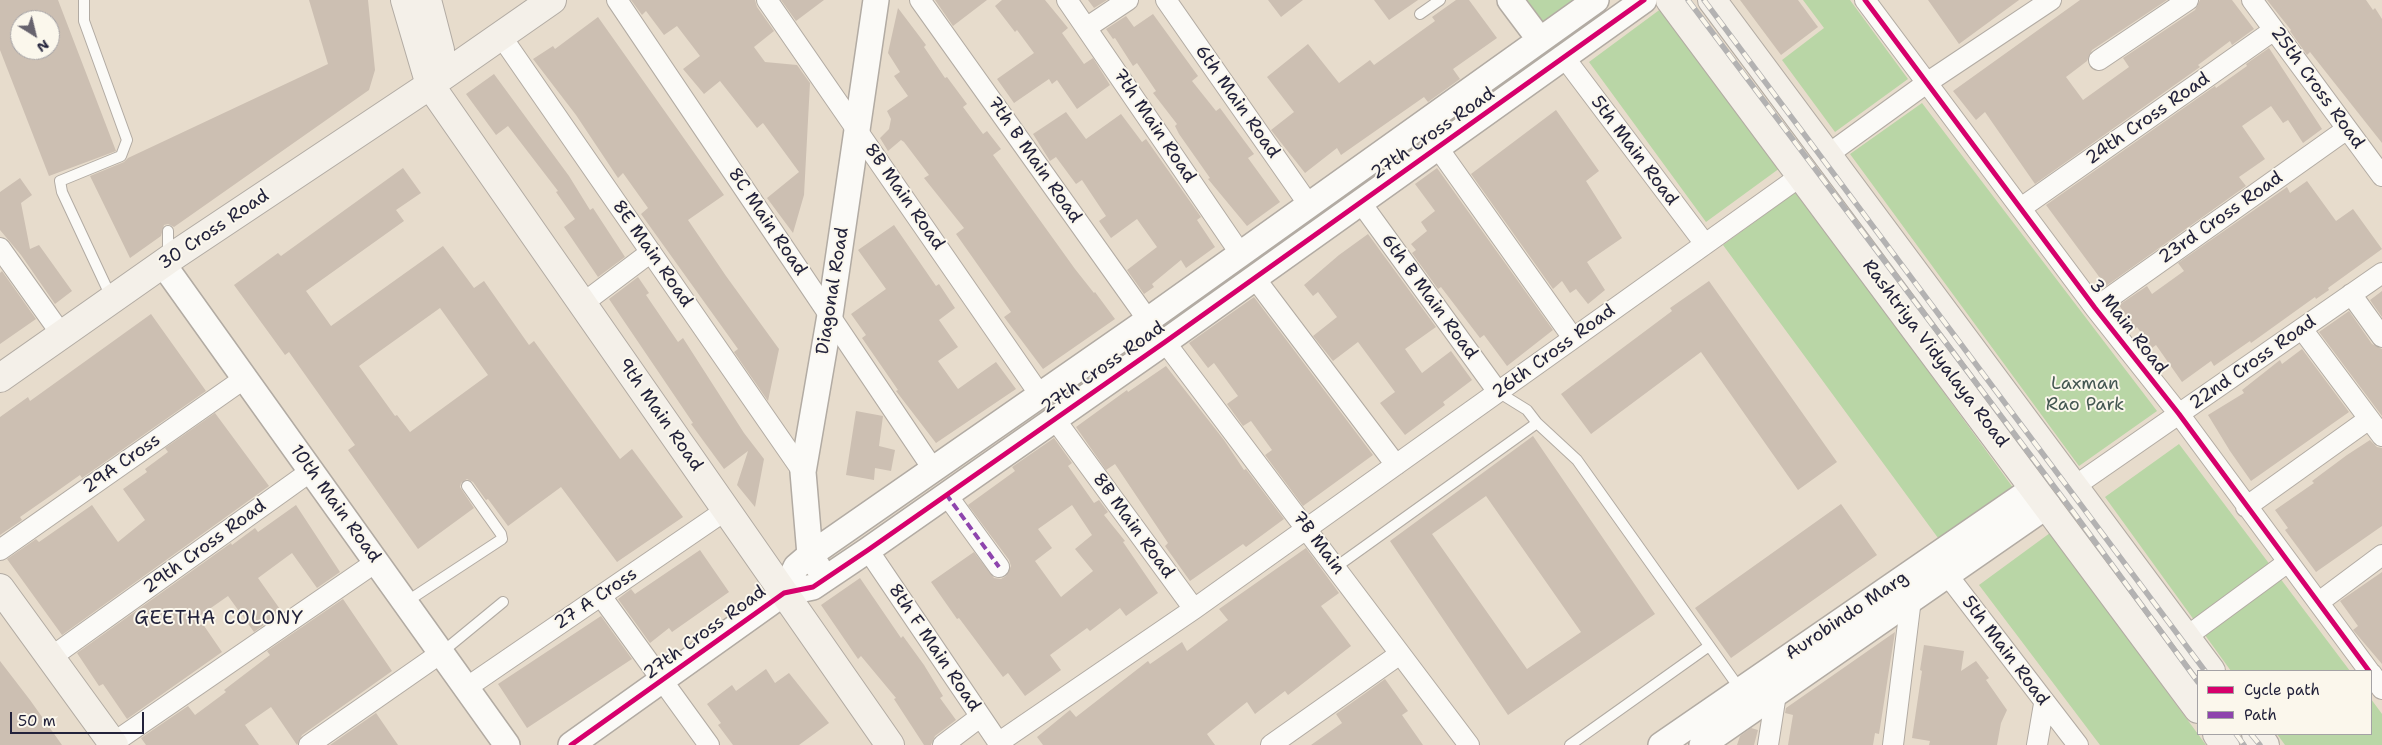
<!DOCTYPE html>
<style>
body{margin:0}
#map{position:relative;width:2382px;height:745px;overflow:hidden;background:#e7dccc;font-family:"Shantell Sans",sans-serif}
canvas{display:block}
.legend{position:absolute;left:2197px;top:670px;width:175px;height:65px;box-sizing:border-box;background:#fbf7ec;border:1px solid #a4a2a5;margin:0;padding:6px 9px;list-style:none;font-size:15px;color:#22223b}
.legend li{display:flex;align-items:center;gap:10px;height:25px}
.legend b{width:25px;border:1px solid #a4a2a5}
.north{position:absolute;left:10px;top:10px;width:50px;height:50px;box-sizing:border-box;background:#fbf7ec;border:1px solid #a4a2a5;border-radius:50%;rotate:144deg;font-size:14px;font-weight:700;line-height:20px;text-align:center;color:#22223b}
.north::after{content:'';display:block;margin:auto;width:18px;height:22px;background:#67636e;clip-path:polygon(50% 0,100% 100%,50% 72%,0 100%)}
.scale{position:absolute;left:10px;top:712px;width:134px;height:22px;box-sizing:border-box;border:2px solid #22223b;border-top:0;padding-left:6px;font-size:15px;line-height:18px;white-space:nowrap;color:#22223b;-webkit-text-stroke:4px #fbf7ec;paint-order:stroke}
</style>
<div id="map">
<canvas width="2382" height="745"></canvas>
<ul class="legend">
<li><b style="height:6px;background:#d6006c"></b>Cycle path</li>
<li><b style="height:6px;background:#8e44ad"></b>Path</li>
</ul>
<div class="north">N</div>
<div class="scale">50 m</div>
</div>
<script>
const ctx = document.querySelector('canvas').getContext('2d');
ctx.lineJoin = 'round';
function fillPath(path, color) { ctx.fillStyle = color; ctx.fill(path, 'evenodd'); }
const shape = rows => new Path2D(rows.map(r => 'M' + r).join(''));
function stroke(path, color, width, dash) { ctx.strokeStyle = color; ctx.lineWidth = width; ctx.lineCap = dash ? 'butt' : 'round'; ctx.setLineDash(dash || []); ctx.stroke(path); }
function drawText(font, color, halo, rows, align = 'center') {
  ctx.font = font + ' "Shantell Sans",sans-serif'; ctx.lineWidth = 4; ctx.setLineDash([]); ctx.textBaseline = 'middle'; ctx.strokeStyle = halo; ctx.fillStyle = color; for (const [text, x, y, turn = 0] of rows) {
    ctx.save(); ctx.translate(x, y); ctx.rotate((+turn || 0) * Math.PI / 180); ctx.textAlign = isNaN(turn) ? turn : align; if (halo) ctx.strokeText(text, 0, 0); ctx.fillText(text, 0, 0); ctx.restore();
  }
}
const green = shape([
 [1527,0,1579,0,1545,25],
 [1803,0,1850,0,1908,79,1835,132,1782,60,1824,28],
 [1662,8,1780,168,1706,222,1589,62],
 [1922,103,2157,411,2079,466,1850,154],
 [1797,191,2014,489,1941,542,1723,245],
 [2179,444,2350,671,2231,671,2105,497],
 [2050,533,2206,745,2100,745,1979,585],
 [2371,699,2382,714,2382,745,2285,745,2277,734,2371,734]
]);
const building = shape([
 [0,0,58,0,116,151,49,176,0,50],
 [20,20,50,20,50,50,20,50],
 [309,0,368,0,375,70,369,90,174,227,168,224,164,225,161,236,130,258,90,176,124,162,128,158,328,64],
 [631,0,755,0,757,7,774,31,754,47,765,62,797,65,810,83,804,195,793,233,767,198,799,172,763,123,757,128,720,81,704,94,683,69,700,56,677,26,664,35,646,11,642,15],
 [781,0,824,0,796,21],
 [935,0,987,0,953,26],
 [1002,0,1045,0,1068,28,1062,33,1084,64,1093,58,1110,85,1077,109,1057,80,1052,84,1049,79,1014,103,997,79,1034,53,1017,30,1015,32,995,6],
 [1088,0,1107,0,1094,8],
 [1268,0,1303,0,1281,17],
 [1374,0,1418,0,1389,20],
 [1456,0,1469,0,1497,38,1453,69,1460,79,1428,102,1424,97,1341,155,1337,148,1305,173,1271,130,1294,112,1267,77,1308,44,1339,83,1370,60,1374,65,1435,21,1432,17],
 [1740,0,1798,0,1818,27,1781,55],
 [1928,0,2019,0,1959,44],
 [2080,0,2167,0,2092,50,2087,61,2066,77,2083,100,2129,67,2123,58,2195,10,2200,0,2232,0,2254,29,2232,45,2230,41,2198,65,2200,67,2035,184,1985,112,1976,120,1953,91],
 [2267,0,2366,0,2373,10,2375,8,2382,19,2382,143,2310,52,2307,55,2290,31,2291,30],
 [898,8,926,45,924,47,945,78,947,77,967,104,963,107,983,134,987,131,1001,149,993,155,1075,269,1094,293,1095,292,1115,319,1043,369,1004,317,1011,312,956,234,964,228,924,178,929,175,904,142,901,140,888,151,880,138,889,129,891,119,887,111,908,96,894,76,900,72,888,53],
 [1153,14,1198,76,1192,81,1216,111,1220,108,1254,154,1248,158,1280,202,1247,226,1208,179,1210,178,1179,134,1175,126,1177,124,1153,93,1156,91,1137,63,1133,66,1115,38,1113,39,1106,29,1126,16,1134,27],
 [598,17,724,195,688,220,726,276,779,349,768,401,734,352,738,349,641,214,648,208,623,173,618,178,576,115,533,59,553,46,555,49],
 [2269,48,2322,129,2303,143,2288,120,2283,123,2271,106,2242,126,2265,159,2239,177,2246,186,2106,286,2046,205,2215,86,2216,88,2247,66,2246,64],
 [494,74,569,176,590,210,593,208,625,257,598,277,564,227,575,219,556,192,558,191,508,126,496,135,466,94],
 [1556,110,1599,171,1586,181,1622,238,1587,262,1605,290,1588,304,1576,289,1570,293,1562,281,1553,289,1471,174],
 [1066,112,1086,139,1121,114,1142,142,1146,139,1201,217,1197,220,1215,247,1186,268,1181,260,1152,284,1154,287,1144,294,1127,270,1157,247,1137,219,1111,238,1099,221,1106,216,1082,180,1076,184,1056,157,1050,161,1033,134],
 [403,168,421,193,396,210,404,221,306,291,331,326,443,246,474,288,484,281,529,345,534,341,620,459,632,449,683,517,617,562,561,487,508,526,488,499,486,500,473,482,467,479,461,483,460,487,474,508,418,549,348,450,355,445,289,352,285,355,234,285,278,253,281,256],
 [440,308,488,375,410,432,397,415,395,416,359,366],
 [1437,168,1553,330,1507,366,1484,335,1480,338,1441,287,1438,289,1412,253,1416,250,1411,244,1427,231,1421,222,1435,211,1415,184],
 [20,178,32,195,21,203,30,249,39,245,72,291,55,304,21,255,0,230,0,192],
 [2307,181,2336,221,2353,209,2382,249,2328,288,2329,290,2316,299,2315,297,2251,343,2250,341,2214,366,2211,361,2182,382,2156,345,2152,348,2137,327,2135,329,2119,305,2147,286,2152,294,2184,271,2178,263,2287,187,2290,193],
 [894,225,936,286,939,284,955,308,939,320,958,347,938,361,958,389,996,362,1016,389,936,443,896,391,898,390,862,338,866,335,851,314,886,289,858,250],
 [1368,234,1436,327,1405,349,1422,373,1451,351,1472,380,1443,402,1445,405,1405,435,1380,403,1395,392,1358,342,1333,361,1313,336,1337,317,1318,292,1313,296,1304,285,1339,255],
 [2,271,36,319,0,344,0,273],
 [638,277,649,293,646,295,678,342,683,338,744,433,764,459,755,507,737,485,748,451,724,469,691,424,693,423,609,299],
 [1709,281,1837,462,1798,490,1701,352,1591,434,1561,394,1672,311,1670,308],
 [2382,291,2382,317,2370,300],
 [1254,297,1373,455,1303,506,1265,455,1272,450,1251,421,1243,426,1227,404,1238,396,1214,363,1208,368,1189,343],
 [2349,311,2372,344,2382,349,2382,416,2319,332],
 [151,314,206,391,82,478,80,475,56,492,20,517,22,520,0,535,0,417,28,397,30,401],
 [2302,349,2349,412,2251,481,2230,451,2208,415,2244,393,2242,390,2280,360,2282,364],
 [1166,366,1224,440,1244,470,1246,469,1284,519,1246,547,1243,544,1190,581,1165,546,1168,543,1115,464,1106,470,1076,427,1127,390,1128,392],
 [856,411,883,416,879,446,895,450,891,471,875,468,874,480,846,475],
 [215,413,269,486,62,635,7,559,36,539,39,542,92,505,118,542,145,520,123,489,147,472,145,469,168,452,165,448],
 [1533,436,1655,614,1508,715,1390,541],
 [1486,496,1581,632,1527,669,1432,534],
 [1054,438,1072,463,1068,466,1094,503,1099,500,1108,512,1104,515,1125,541,1123,542,1158,593,1126,616,1120,608,1090,631,1087,628,1050,655,1061,670,1025,696,1008,673,1003,677,959,618,957,619,931,582,974,552,994,578,1001,579,1006,576,1011,566,1009,560,968,505,1015,471,1012,467],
 [1072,505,1092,535,1075,549,1093,571,1061,597,1035,561,1052,548,1038,529],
 [2370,440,2377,447,2382,448,2382,526,2316,572,2285,530,2288,528,2275,510,2314,483,2312,481,2347,455],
 [1841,504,1877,555,1731,658,1695,608],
 [296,505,340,572,317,588,292,553,258,578,282,612,254,632,228,596,198,617,222,652,127,719,103,684,99,686,77,653,231,543,232,545,255,528,258,532],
 [1306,548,1339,593,1321,606,1351,646,1288,695,1285,691,1255,714,1247,702,1207,734,1215,745,1043,745,1037,737,1070,710,1076,717,1148,661,1150,664,1182,642,1187,651,1228,620,1219,609],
 [700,550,729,592,672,632,669,628,650,643,618,599,631,589,635,594],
 [2382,572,2382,664,2353,630,2358,626,2340,601],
 [860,578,901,638,903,636,924,665,943,696,940,698,956,720,935,736,931,745,924,745,894,699,896,698,861,656,858,659,821,605],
 [343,599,392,671,302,735,297,745,271,707,245,725,259,745,146,745,141,738,188,706,195,715,226,692,224,690,270,655,267,651],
 [601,616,632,659,527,728,498,684],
 [1895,632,1879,734,1875,733,1873,745,1788,745,1793,715,1785,713,1786,708],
 [1924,645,1964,651,1961,671,1976,661,1989,678,1986,680,2007,710,2001,723,1997,745,1929,745,1930,741,1912,738,1922,671,1920,670],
 [0,661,30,700,62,745,0,745],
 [766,669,775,683,789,673,829,723,799,745,733,745,718,725,721,723,707,704,732,685,736,691],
 [1385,679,1408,711,1402,715,1423,745,1311,745,1342,723,1336,714],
 [376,713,398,745,330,745],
 [1751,728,1758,730,1754,745,1737,745,1740,736]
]);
const service = shape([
 [84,0,84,21,127,140,121,156,60,181,62,192,112,299],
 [1420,14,1440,0],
 [168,231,168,255],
 [1498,392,1527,410,1537,423,1577,460,1740,689],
 [1336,567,1537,423],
 [406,602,502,539,501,534,467,486],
 [441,653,503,602],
 [1570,745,1709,646]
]);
const minor = shape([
 [617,0,933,469],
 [767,0,1040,395],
 [920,0,1148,320],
 [1067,0,1240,253],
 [1166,0,1309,205],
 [1865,0,2095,308,2179,414,2369,671],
 [2252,0,2382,176],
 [1086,28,1128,0],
 [501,36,803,472],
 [1564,57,1705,244],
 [2099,60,2188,0],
 [1438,148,1573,338],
 [1837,148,1928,82,2051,0],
 [1361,203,1498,392],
 [2021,208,2274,30],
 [0,248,62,335],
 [1254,277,1396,465],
 [2351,294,2382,337],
 [582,304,651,252],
 [2095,308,2347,129],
 [2302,329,2382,436],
 [1165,342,1469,745],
 [1054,418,1194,609],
 [2075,486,2382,273],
 [946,494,999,567],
 [2246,507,2369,419],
 [0,550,245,378],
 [868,550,1000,745],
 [1939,564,2078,745],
 [601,596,709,745],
 [2319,602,2382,555],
 [2186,637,2288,562],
 [50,658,311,471],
 [2371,673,2382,689],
 [466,688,726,510],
 [113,743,376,562],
 [998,743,1194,609,1802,175],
 [309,745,441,653],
 [943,745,980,717],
 [1271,745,1400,654],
 [1768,745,1776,694],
 [1893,745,1911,599],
 [2037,745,2044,704]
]);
const tertiary = shape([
 [1510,0,1540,40],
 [163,264,507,745],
 [818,567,810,555,803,472,830,315,876,0],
 [784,593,796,567,810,555,1148,320,1596,0],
 [571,745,784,593,813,587,868,550,1165,342,1644,0],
 [1661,745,2034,488],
 [1702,745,2048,505]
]);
const secondary = shape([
 [405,0,430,85,890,745],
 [427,0,440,50,433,77],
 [1670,0,2198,709],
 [1712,0,2211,671],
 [0,378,178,253,430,85,552,0],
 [0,588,114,745],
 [2217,734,2225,745],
 [2256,734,2265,745]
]);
const rail = shape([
 [1688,0,2074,513,2198,682],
 [1704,0,2205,671],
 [2236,734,2244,745],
 [2251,734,2260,745]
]);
const quiet = shape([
 [946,494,999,567]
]);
const cycleway = shape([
 [1865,0,2095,308,2179,414,2369,671],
 [571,745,784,593,813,587,868,550,1165,342,1644,0]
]);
const streetNames = [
 ["25th Cross Road",2317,88,54],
 ["6th Main Road",1237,102,55],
 ["24th Cross Road",2148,119,-35],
 ["7th Main Road",1154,126,56],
 ["27th Cross Road",1433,134,-35],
 ["5th Main Road",1634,151,53],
 ["7th B Main Road",1034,160,55],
 ["8B Main Road",904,197,55],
 ["23rd Cross Road",2221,218,-35],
 ["8C Main Road",767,222,56],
 ["30 Cross Road",214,230,-34],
 ["8E Main Road",652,254,55],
 ["Diagonal Road",833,291,-81],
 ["6th B Main Road",1429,297,54],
 ["3 Main Road",2128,327,52],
 ["26th Cross Road",1554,352,-36],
 ["Rashtriya Vidyalaya Road",1935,354,53],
 ["22nd Cross Road",2253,363,-35],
 ["27th Cross Road",1103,368,-35],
 ["9th Main Road",660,415,55],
 ["29A Cross",122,464,-35],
 ["10th Main Road",335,504,54],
 ["8B Main Road",1133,526,54],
 ["7B Main",1318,543,53],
 ["29th Cross Road",205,547,-36],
 ["27 A Cross",596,599,-34],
 ["Aurobindo Marg",1847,616,-34],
 ["27th Cross Road",705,633,-36],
 ["8th F Main Road",934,648,56],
 ["5th Main Road",2005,651,53]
];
const parkNames = [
 ["Laxman",2085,384],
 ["Rao Park",2085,405]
];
const neighbourhoodNames = [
 ["GEETHA COLONY",219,619]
];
fillPath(green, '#b9d6a6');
fillPath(building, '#ccbfb2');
stroke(service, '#b2aba3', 12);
stroke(minor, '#b2aba3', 22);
stroke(tertiary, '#b2aba3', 28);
stroke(secondary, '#b2aba3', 30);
stroke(service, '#fbfaf7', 10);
stroke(minor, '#fbfaf7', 20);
stroke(tertiary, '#fbfaf7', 25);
stroke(secondary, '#f4f0e9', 28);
stroke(rail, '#b3b2b2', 5.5);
stroke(rail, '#fbf7ec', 4, [11]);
stroke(quiet, '#8e44ad', 4, [8, 4]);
stroke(cycleway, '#d6006c', 5);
drawText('18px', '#22223b', '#fbf7ec', streetNames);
drawText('18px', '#445752', '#fbf7ec', parkNames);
ctx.letterSpacing = '1px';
drawText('19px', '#22223b', '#fbf7ec', neighbourhoodNames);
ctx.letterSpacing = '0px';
</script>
